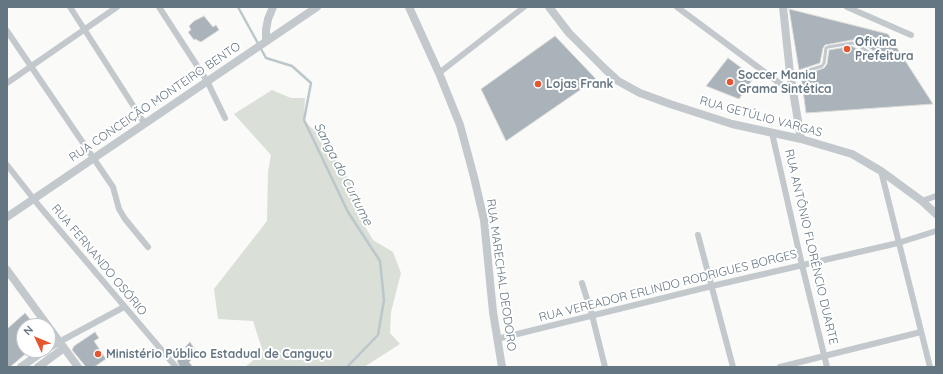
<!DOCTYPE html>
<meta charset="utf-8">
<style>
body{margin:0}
#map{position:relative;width:943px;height:374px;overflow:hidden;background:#fafaf8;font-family:Quicksand,sans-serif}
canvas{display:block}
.frame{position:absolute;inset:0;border:8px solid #657683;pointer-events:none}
.north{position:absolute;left:16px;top:318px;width:40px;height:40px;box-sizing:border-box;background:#fff;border:1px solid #c1c8cd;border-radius:50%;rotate:314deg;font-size:11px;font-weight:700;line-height:16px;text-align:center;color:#657683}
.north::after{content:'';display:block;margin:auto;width:14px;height:18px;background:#e4572e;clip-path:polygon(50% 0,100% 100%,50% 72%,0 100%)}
</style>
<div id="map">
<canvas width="943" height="374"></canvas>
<div class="frame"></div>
<div class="north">N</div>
</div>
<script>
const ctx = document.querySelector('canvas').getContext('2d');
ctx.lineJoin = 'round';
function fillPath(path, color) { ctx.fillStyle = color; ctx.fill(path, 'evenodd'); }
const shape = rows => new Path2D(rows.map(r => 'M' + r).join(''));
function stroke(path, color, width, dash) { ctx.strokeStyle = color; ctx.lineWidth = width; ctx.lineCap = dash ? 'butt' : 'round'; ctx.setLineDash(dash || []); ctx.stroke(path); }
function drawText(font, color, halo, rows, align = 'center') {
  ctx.font = font + ' Quicksand,sans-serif'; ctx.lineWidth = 4; ctx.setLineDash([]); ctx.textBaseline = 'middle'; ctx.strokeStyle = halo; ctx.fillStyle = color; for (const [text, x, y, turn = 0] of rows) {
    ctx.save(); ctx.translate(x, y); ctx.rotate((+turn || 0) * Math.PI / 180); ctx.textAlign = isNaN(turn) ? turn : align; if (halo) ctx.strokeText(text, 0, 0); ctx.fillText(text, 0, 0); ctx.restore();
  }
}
const green = shape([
 [272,90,291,98,305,98,304,120,324,141,350,181,360,218,373,240,393,252,401,273,391,312,390,333,400,344,364,367,245,367,263,352,253,321,218,319,214,289,267,221,268,172,271,155,234,114]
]);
const stream = shape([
 [238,7,266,58,292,66,311,83,304,120,348,212,380,261,384,300,378,335,347,367]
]);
const building = shape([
 [789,9,888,34,933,104,806,113,801,76,824,68,827,64,829,50,852,46,877,61,880,60,881,58,880,55,858,41,852,40,825,45,823,48,820,63,799,70,789,9],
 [204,16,213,27,216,25,219,30,201,42,195,39,194,40,188,32,191,30,189,26,194,21,204,16],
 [555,36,596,79,506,141,481,89,555,36],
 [728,58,754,77,739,99,706,86,728,58],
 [25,313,36,326,24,326,24,350,30,350,10,367,7,367,7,329,25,313],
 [95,332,99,338,94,341,106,359,94,367,86,367,72,350,74,346,95,332],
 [190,342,198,354,189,362,193,367,180,367,177,361,188,351,185,347,190,342]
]);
const service = shape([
 [790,73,800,73,822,66,824,63,826,48,828,47,852,43,856,44,878,58]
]);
const minor = shape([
 [70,7,145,124],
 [159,7,207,81,225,118],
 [677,7,794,94],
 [847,7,911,35],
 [7,31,113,187,119,209,125,219,148,247],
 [439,73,524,7],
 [7,83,117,7],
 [772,133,802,265,827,367],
 [7,165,40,207,176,367],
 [881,171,930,367],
 [922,201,936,196],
 [698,235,733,367],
 [582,283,592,315,605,367],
 [497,339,712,286,898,243,936,231],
 [59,342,124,307],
 [780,367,921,332]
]);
const tertiary = shape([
 [409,7,439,73,460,125,474,177,484,220,493,312,502,367],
 [549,7,569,33,605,69,618,81,640,93,670,104,732,124,801,139,852,154,881,171,922,201,936,214],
 [783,7,790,73,801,139],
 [266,41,266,30,268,19,273,7],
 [7,217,317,7],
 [7,270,48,326],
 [48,326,78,367],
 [48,348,59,342],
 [21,367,45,350],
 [38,367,64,348]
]);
const markers = [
 [847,49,4,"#e4572e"],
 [730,82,4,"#e4572e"],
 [538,84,4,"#e4572e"],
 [98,354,4,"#e4572e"]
];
const poiNames = [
 ["Ofivina",855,42],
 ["Prefeitura",855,56],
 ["Soccer Mania",738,75],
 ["Grama Sintética",738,89],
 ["Lojas Frank",546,84],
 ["Ministério Público Estadual de Canguçu",106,354]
];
const streetNames = [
 ["RUA CONCEIÇÃO MONTEIRO BENTO",155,102,-34],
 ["RUA GETÚLIO VARGAS",761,117,15],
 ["RUA ANTÔNIO FLORÊNCIO DUARTE",811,247,77],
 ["RUA FERNANDO OSÓRIO",99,260,50],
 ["RUA MARECHAL DEODORO",501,275,82],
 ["RUA VEREADOR ERLINDO RODRIGUES BORGES",668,286,-14]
];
const waterNames = [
 ["Sanga do Curtume",343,174,63]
];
fillPath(green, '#dadfd7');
stroke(stream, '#bbc7cb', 2.5);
fillPath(building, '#aab3b9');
stroke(building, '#dcdcda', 1);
stroke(service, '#c3c8cc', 3);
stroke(minor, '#c3c8cc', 6);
stroke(tertiary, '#c3c8cc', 8);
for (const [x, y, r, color] of markers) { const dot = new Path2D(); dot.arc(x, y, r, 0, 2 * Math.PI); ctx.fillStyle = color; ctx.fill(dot); stroke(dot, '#fff', 1.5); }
drawText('bold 12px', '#657683', '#fff', poiNames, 'left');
drawText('12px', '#657683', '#fff', streetNames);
drawText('italic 13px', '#60757c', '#fff', waterNames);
</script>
